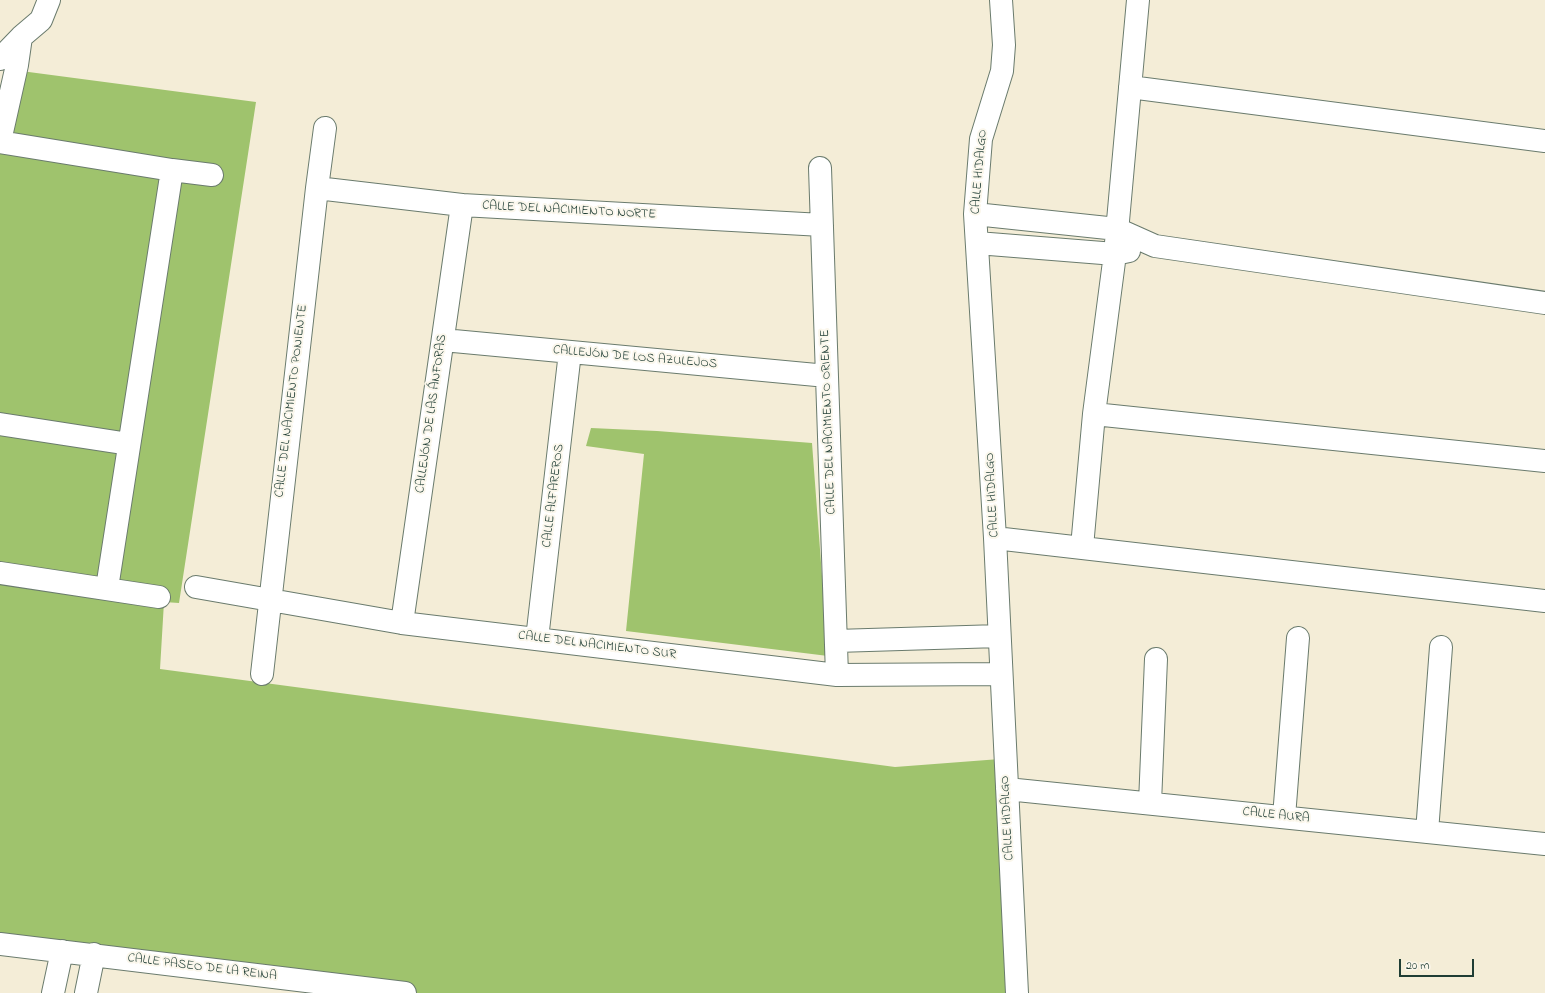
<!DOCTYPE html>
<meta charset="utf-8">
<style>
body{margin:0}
#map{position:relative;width:1545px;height:993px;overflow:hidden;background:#f4edd7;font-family:"Indie Flower",sans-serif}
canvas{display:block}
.scale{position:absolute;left:1399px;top:959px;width:75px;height:18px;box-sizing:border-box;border:2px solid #1f3d34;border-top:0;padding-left:5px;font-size:12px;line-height:14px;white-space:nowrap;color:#1f3d34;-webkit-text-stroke:3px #fbf7ec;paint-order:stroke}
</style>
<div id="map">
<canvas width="1545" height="993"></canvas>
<div class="scale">20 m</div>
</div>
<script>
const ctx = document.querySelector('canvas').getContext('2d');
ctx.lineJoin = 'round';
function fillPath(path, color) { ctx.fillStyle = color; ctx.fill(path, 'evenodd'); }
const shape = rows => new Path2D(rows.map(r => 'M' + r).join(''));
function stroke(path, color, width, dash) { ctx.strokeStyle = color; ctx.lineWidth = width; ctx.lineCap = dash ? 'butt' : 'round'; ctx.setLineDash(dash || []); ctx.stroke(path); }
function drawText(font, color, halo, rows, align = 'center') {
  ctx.font = font + ' "Indie Flower",sans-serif'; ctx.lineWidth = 4; ctx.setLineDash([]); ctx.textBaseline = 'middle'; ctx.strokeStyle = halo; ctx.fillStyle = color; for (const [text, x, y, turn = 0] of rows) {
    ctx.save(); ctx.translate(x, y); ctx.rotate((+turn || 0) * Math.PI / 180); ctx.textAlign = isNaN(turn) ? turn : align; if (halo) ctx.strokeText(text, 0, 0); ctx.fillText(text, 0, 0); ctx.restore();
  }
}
const green = shape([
 [6,69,256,102,179,603,164,602,160,669,895,767,1000,759,1011,993,402,993,0,946,0,98],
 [591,428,657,431,812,443,828,656,626,631,644,454,586,446]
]);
const street = shape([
 [1001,0,1004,45,1002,71,981,139,975,214,995,538,1017,993],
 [0,59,21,37,41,20,49,0],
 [1130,87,1545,141],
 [0,141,17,65,21,37],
 [0,142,172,170,212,175],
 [820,168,837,675],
 [317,188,462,205,822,225],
 [975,214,1117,229,1155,246,1545,303],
 [977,243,1115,254,1129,251],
 [443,340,827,376],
 [1094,414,1545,461],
 [0,424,129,444],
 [995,538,1545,601],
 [1082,547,1094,414,1115,254,1138,0],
 [0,573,159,597],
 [196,587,402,623,837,675,1001,674],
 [107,588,172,170],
 [402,623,462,205],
 [537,639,570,352],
 [836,641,999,636],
 [262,674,317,188,325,128],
 [1007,789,1545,844],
 [1150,803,1156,659],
 [1284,817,1298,638],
 [1427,832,1441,647],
 [0,944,405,993],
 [53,993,62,951],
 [86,993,94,954]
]);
const streetNames = [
 ["CALLE HIDALGO",980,172,-85],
 ["CALLE DEL NACIMIENTO NORTE",569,211,3],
 ["CALLEJÓN DE LOS AZULEJOS",635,358,5],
 ["CALLE DEL NACIMIENTO PONIENTE",292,401,-83],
 ["CALLEJÓN DE LAS ÁNFORAS",432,414,-82],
 ["CALLE DEL NACIMIENTO ORIENTE",829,422,-92],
 ["CALLE HIDALGO",993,495,-93],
 ["CALLE ALFAREROS",554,496,-83],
 ["CALLE DEL NACIMIENTO SUR",597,646,7],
 ["CALLE AURA",1276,816,6],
 ["CALLE HIDALGO",1008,818,-93],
 ["CALLE PASEO DE LA REINA",202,968,7]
];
fillPath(green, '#9fc36d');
stroke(street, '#6a7b6d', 24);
stroke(street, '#fff', 22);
drawText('13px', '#1f3d34', '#fbf7ec', streetNames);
</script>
